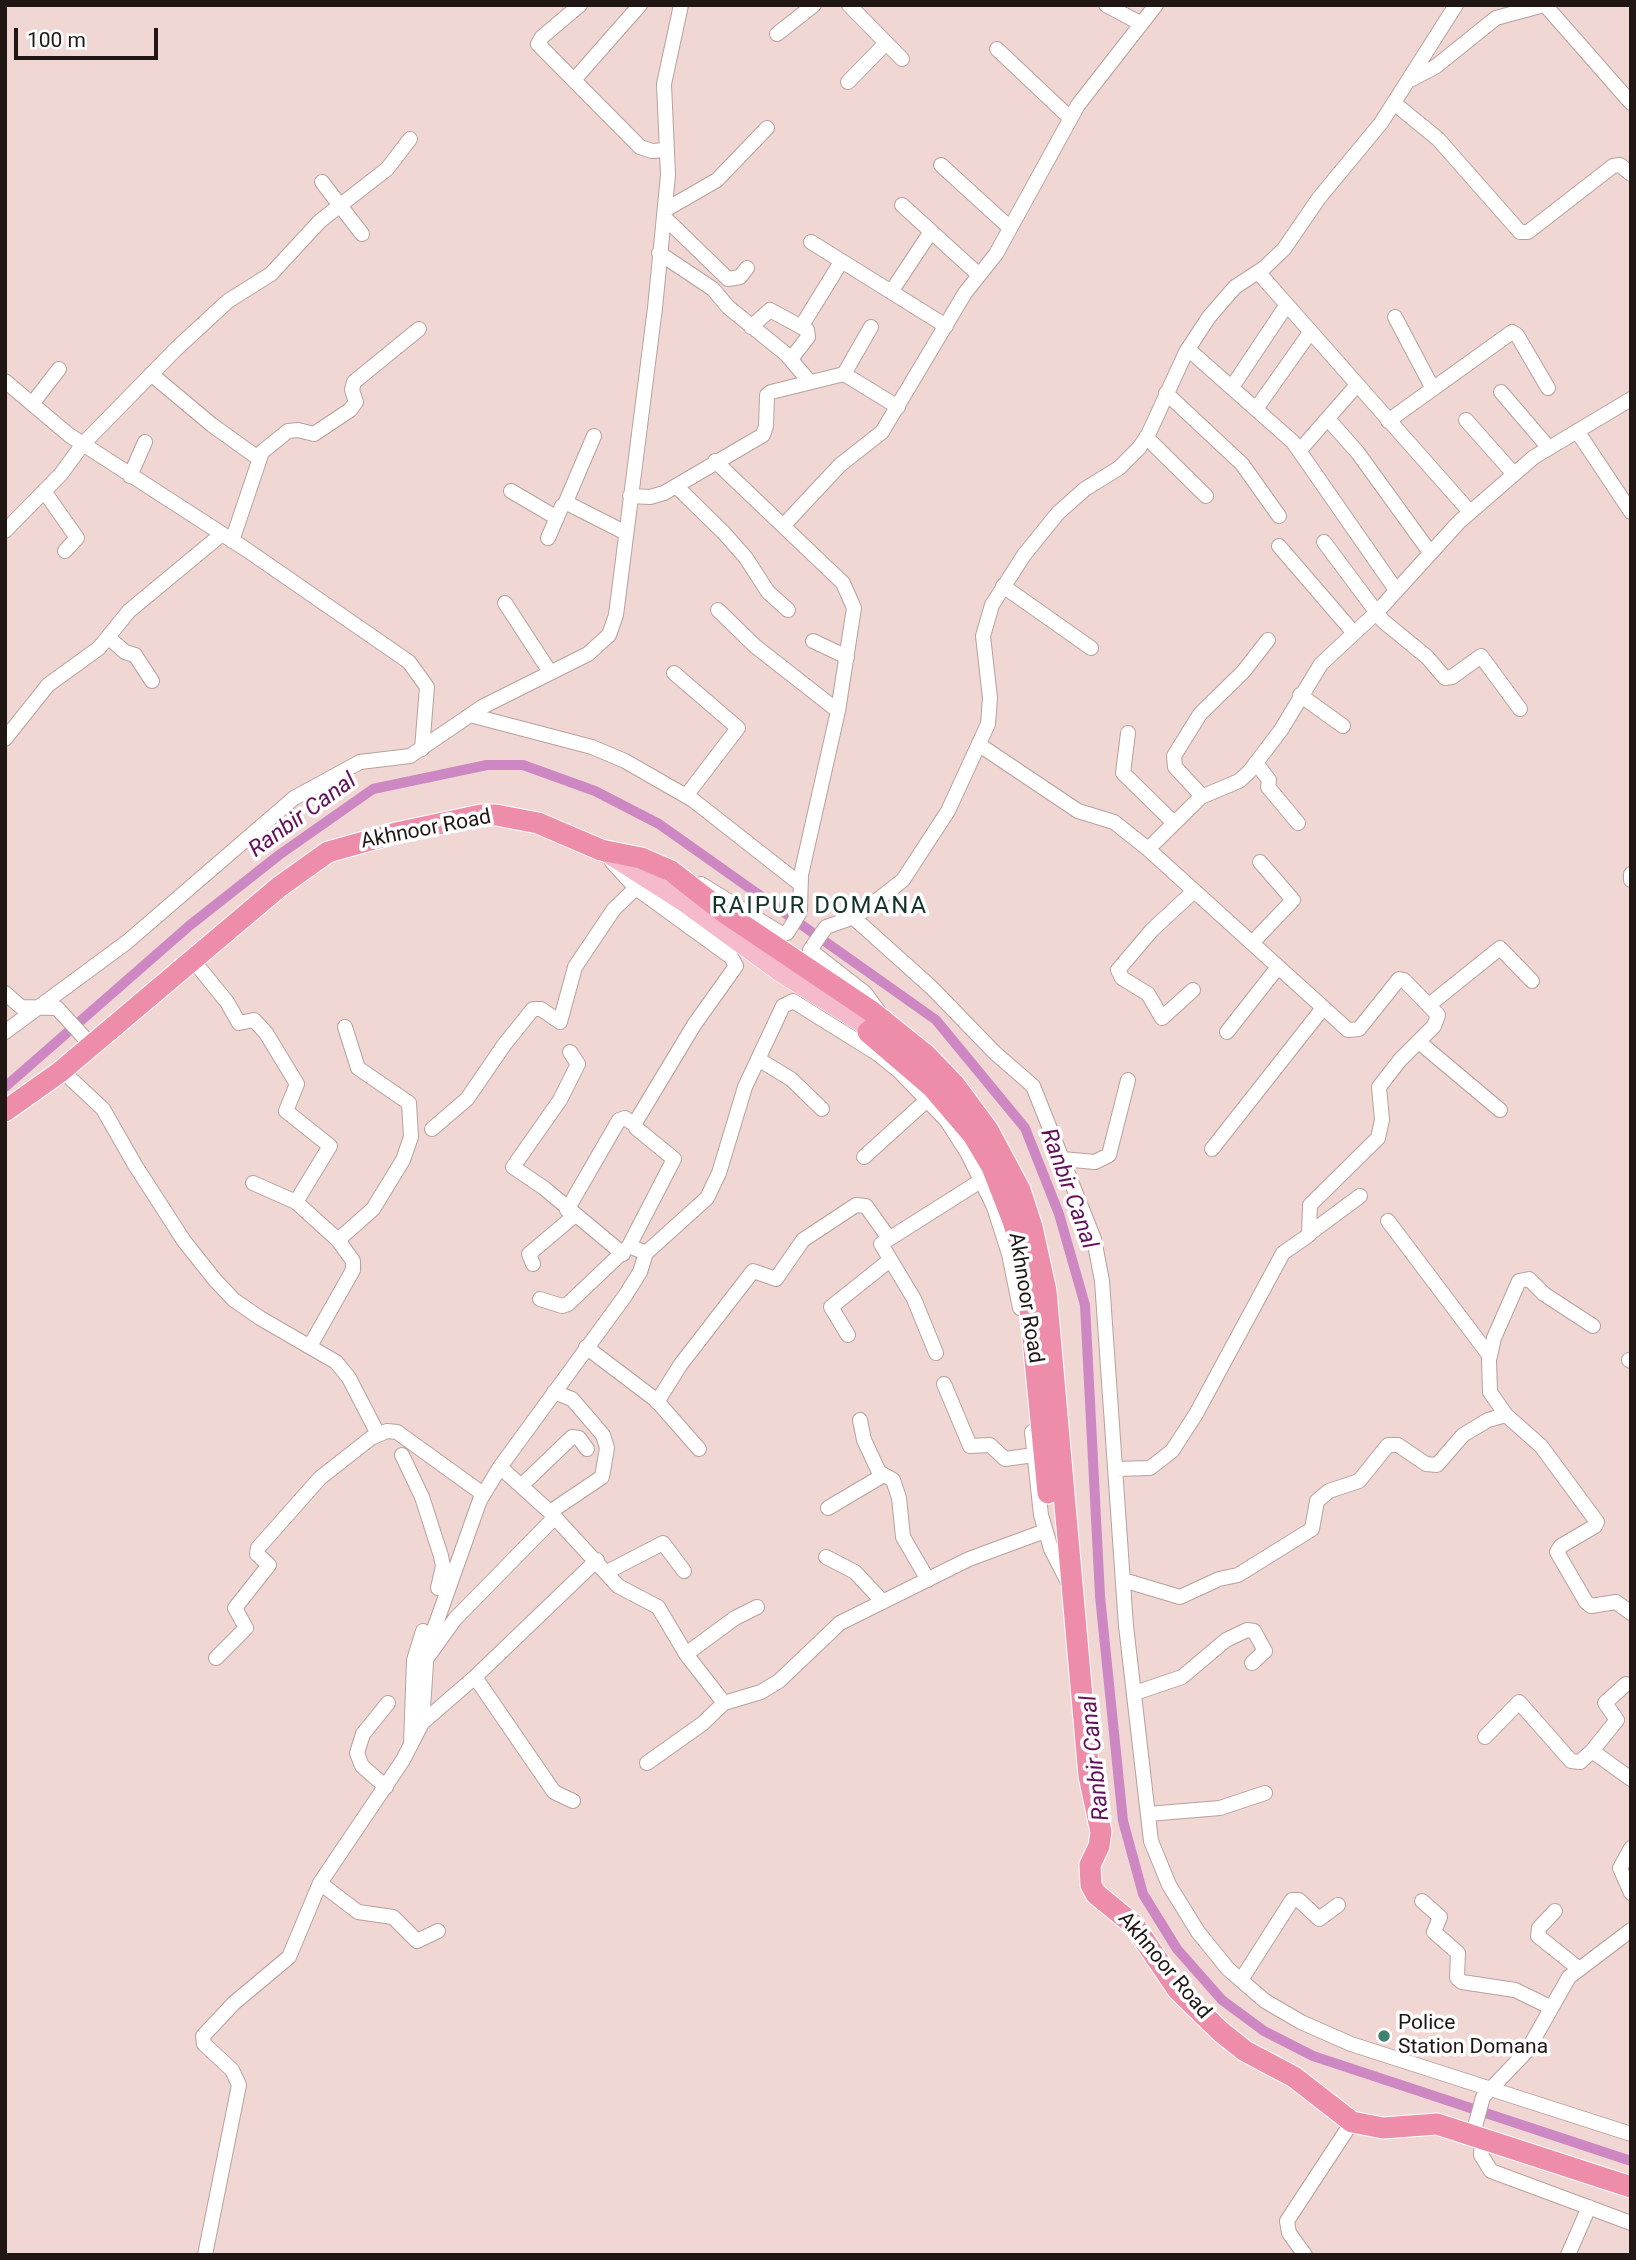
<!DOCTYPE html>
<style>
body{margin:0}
#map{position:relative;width:1636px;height:2260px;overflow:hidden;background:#f1d7d3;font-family:Roboto,sans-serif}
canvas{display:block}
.frame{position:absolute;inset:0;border:7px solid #201715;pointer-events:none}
.scale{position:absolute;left:14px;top:28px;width:144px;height:32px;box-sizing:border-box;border:4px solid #201715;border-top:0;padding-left:9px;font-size:21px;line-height:24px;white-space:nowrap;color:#201715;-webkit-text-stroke:5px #fff;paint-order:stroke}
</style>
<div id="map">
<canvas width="1636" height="2260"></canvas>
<div class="frame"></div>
<div class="scale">100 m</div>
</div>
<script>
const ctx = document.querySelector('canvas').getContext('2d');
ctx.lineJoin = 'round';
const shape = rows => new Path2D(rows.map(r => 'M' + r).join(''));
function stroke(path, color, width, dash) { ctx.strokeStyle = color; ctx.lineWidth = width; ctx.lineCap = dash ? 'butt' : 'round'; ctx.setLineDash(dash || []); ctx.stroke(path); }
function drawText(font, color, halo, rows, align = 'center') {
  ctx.font = font + ' Roboto,sans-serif'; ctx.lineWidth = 7; ctx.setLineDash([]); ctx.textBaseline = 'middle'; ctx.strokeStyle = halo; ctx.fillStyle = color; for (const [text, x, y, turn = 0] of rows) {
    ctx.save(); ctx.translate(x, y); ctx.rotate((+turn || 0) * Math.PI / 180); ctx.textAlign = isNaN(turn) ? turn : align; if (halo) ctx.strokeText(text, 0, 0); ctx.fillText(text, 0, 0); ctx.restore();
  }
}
const canal = shape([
 [5,1087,189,926,279,855,373,789,487,765,523,765,595,791,659,824,936,1020,1025,1128,1059,1214,1085,1305,1100,1596,1123,1821,1143,1894,1177,1949,1222,2000,1264,2031,1313,2056,1631,2161]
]);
const minor = shape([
 [580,5,542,37,538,44,640,147,652,151,666,150],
 [849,5,902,59],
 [1106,5,1140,23],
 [1545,5,1631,103],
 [777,34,814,5],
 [997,49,1070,118],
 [574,80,640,5],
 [1410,80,1435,67,1496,18,1544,5],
 [848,82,886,43],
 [1394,103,1438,139,1520,232,1528,232,1613,166,1620,165,1631,174],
 [941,165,1010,228],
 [322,182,362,234],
 [902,205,979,275],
 [665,210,717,180,767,128],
 [664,217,728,279,740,277,747,268],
 [811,242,946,326],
 [659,253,713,289,728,307,786,354,809,381],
 [1258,272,1470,512],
 [891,292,930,233],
 [1395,317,1433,389],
 [751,327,770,310,807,330,808,337,791,359],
 [801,327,841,262],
 [1188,349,1293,442,1396,590],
 [151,374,212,425,258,458],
 [844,374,871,327],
 [5,381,69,435,247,550,409,662,427,687,422,749],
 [1232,387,1286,306],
 [1501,392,1549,448],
 [1166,393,1242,464,1279,516],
 [32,404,59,369],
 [1256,409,1309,334],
 [1328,419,1358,453,1429,551],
 [1466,420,1513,473],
 [1388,421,1512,332,1517,335,1548,388],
 [1577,431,1631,512],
 [1146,437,1206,496],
 [1300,450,1356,386],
 [130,476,145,442],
 [676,486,724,533,746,558,768,592,788,610],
 [44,491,77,538,65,551],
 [511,491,557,518],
 [630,496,650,497,664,493,763,435,766,426,767,395,771,392,844,374,898,407],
 [565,504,594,436],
 [783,526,840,465,882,432,965,293,996,254,1078,105,1156,5],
 [5,531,61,474,83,444,176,349,228,301,271,274,320,221,387,169,410,139],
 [548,538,562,506,567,503,626,533],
 [232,541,262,452,288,431,298,430,314,434,350,410,356,402,352,390,354,382,419,329],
 [1324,542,1383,621,1427,657,1445,678,1452,677,1481,656,1520,709],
 [1279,546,1353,632],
 [1003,586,1091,648],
 [505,603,550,672],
 [718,610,755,646,838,711],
 [108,637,125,652,135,655,152,681],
 [813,641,847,657],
 [674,673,738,728,686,796],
 [1300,695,1343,726],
 [470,715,592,747,625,761,693,800,800,884],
 [1128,733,1123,773,1174,823],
 [5,739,48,685,99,648,129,611,222,534],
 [981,746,1078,811,1114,822,1148,849,1201,797,1239,781,1249,772,1281,730,1321,664,1377,612,1459,522,1534,457,1631,399],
 [1256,763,1269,780,1268,787,1298,823],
 [1202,796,1175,767,1174,756,1200,714,1243,672,1268,640],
 [1631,874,1631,880],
 [701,884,782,934,787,933,800,912,801,875,838,711,854,608,843,583,715,461],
 [854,918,932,988,995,1053,1033,1086,1094,1239,1102,1281,1126,1626,1151,1841,1169,1885,1198,1932,1228,1969,1265,2001,1301,2022,1351,2044,1631,2134],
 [1252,943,1293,900,1260,862],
 [201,970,227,1002,239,1023,254,1020,266,1033,297,1084,286,1111,330,1146,296,1202],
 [1193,990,1162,1018,1148,994,1122,978,1118,970,1152,930,1194,891],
 [5,993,21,1007,57,1008,91,1045],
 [1429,1005,1500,948,1532,981],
 [879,1012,865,993,810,950,826,927,857,916,903,880,948,811,988,724,990,698,983,636,992,605,1024,555,1058,513,1085,489,1119,468,1139,448,1148,435,1186,352,1209,317,1235,287,1264,268,1284,249,1319,198,1381,123,1456,5],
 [5,1032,127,942,294,798,360,762,410,756,482,707,588,654,609,635,616,615,655,308,668,175,664,84,681,5],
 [1227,1032,1278,967],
 [1419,1042,1500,1110],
 [570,1052,578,1064,560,1100,513,1167,544,1188,623,1254],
 [758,1059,791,1079,822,1109],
 [71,1079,103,1109,135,1165,184,1241,215,1280,234,1300,260,1318,336,1362,349,1378,378,1434],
 [432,1129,467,1099,504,1045,533,1009,541,1009,560,1022,575,967,614,909,636,888],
 [1212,1149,1323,1008],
 [864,1157,927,1100],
 [1062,1159,1095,1162,1109,1155,1128,1080],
 [253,1183,296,1202,338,1240,353,1261,353,1270,310,1346],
 [567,1210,619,1120,625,1118,635,1125],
 [1388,1221,1489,1355],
 [1310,1233,1360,1196],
 [338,1240,373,1209,403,1160,411,1137,409,1103,358,1068,345,1027],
 [629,1246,646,1253,707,1198,719,1173,745,1087,783,1006,793,1001,878,1054,899,1071,947,1121,968,1154,994,1207,1009,1254,1020,1308],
 [533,1264,529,1254,574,1216],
 [540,1299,562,1306,568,1304,629,1246,674,1159,636,1128,635,1123,694,1025,736,966,731,957,636,888,612,862],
 [848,1335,831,1307,890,1260],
 [586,1347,656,1400,699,1449],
 [936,1353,914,1299,881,1244,982,1180],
 [1629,1360,1631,1361],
 [944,1384,970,1446,990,1445,1005,1459,1034,1455],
 [657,1402,681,1364,753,1271,776,1279,803,1240,856,1205,866,1206,888,1237],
 [1506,1415,1490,1392,1489,1360,1494,1338,1519,1281,1529,1279,1544,1294,1593,1326],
 [860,1420,864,1440,879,1472,893,1480,899,1498,903,1537,928,1580],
 [1032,1432,1041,1515,1051,1549,1069,1584],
 [402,1455,422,1497,441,1556,443,1566,438,1588],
 [500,1467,550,1512,618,1586,658,1607,686,1654,724,1703],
 [1115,1469,1150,1468,1172,1451,1196,1414,1283,1253,1309,1235,1310,1205,1378,1138,1382,1120,1379,1087,1400,1060,1434,1026,1438,1015,1404,980,1399,979,1359,1029,1348,1030,1148,849],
 [521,1486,572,1437,579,1438,587,1449],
 [828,1508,882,1476],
 [550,1512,602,1477,607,1448,603,1435,572,1399,554,1392],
 [826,1557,855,1572,883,1602],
 [607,1572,663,1543,684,1571],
 [1123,1580,1180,1597,1219,1579,1238,1575,1312,1529,1317,1501,1329,1491,1359,1481,1388,1445,1398,1445,1426,1464,1437,1465,1463,1435,1488,1420,1506,1415,1541,1446,1597,1522,1595,1526,1561,1546,1557,1552,1586,1602,1591,1606,1616,1602,1631,1613],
 [686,1654,735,1618,757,1607],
 [216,1658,246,1628,235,1608,269,1565,257,1554,258,1548,320,1478,371,1438,387,1431,397,1432,483,1494],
 [427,1658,455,1619,555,1517],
 [475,1677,554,1792,573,1801],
 [1135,1693,1182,1677,1226,1640,1247,1630,1254,1631,1265,1651,1252,1663],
 [422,1723,475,1677,597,1560],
 [1485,1737,1519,1702,1571,1761,1580,1762,1592,1751,1631,1779],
 [411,1745,414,1660,423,1631],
 [1592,1751,1617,1720,1605,1703,1626,1684],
 [647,1763,702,1724,724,1703,761,1692,779,1681,840,1623,969,1559,1045,1531],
 [386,1787,362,1766,357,1753,363,1734,388,1703],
 [1148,1814,1220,1808,1265,1793],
 [1631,1848,1620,1868,1631,1893],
 [320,1883,358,1912,393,1917,417,1941,438,1931],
 [1422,1901,1440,1917,1434,1932,1458,1953,1457,1978,1462,1982,1515,1990,1550,2007],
 [1555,1911,1539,1928,1538,1936,1578,1968],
 [1241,1980,1292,1900,1299,1900,1319,1919,1338,1905],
 [1473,2134,1483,2097,1527,2051,1569,1977,1631,1930],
 [1482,2137,1481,2155,1491,2171,1631,2223],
 [205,2255,239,2085,232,2070,204,2044,203,2036,234,2003,289,1957,320,1883,403,1760,422,1723,427,1649,480,1500,500,1467,625,1296,640,1272,646,1253],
 [1305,2255,1289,2233,1287,2221,1352,2122],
 [1568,2255,1589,2207]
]);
const major = shape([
 [606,853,686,904,779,972,871,1029]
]);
const highway = shape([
 [883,1020,868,1032,932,1087,973,1135,992,1167,1013,1221,1022,1250,1028,1288,1048,1493],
 [5,1111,60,1072,279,887,328,852,396,833,481,815,496,815,538,823,601,850,641,858,671,871,725,913,871,1011,926,1055,954,1084,988,1130,1020,1190,1032,1227,1046,1291,1089,1776,1101,1832,1099,1846,1090,1865,1091,1885,1096,1894,1134,1925,1178,1990,1220,2031,1245,2051,1294,2077,1352,2122,1383,2128,1437,2124,1631,2187]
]);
const markers = [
 [1384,2036,7,"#408170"]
];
const streetNames = [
 ["Akhnoor Road",426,830,-11],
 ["Akhnoor Road",1025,1298,81],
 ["Akhnoor Road",1164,1966,50]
];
const poiNames = [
 ["Police",1398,2024],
 ["Station Domana",1398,2048]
];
const waterNames = [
 ["Ranbir Canal",303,816,-36],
 ["Ranbir Canal",1068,1189,70],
 ["Ranbir Canal",1096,1758,-96]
];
const quarterNames = [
 ["RAIPUR DOMANA",820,907]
];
stroke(canal, '#cd87c2', 10);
stroke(minor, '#b8a09c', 16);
stroke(major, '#fff', 19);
stroke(highway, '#fff', 23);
stroke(minor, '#fff', 14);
stroke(major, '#f5bbcc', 18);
stroke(highway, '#ee8daa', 21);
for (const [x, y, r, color] of markers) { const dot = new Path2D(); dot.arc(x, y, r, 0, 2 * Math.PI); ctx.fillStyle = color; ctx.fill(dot); stroke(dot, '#fff', 2.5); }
drawText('21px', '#201715', '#fff', streetNames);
drawText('21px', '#201715', '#fff', poiNames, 'left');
drawText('italic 23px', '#640e5c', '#fff', waterNames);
ctx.letterSpacing = '2px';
drawText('24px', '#15342c', '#fff', quarterNames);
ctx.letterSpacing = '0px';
</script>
